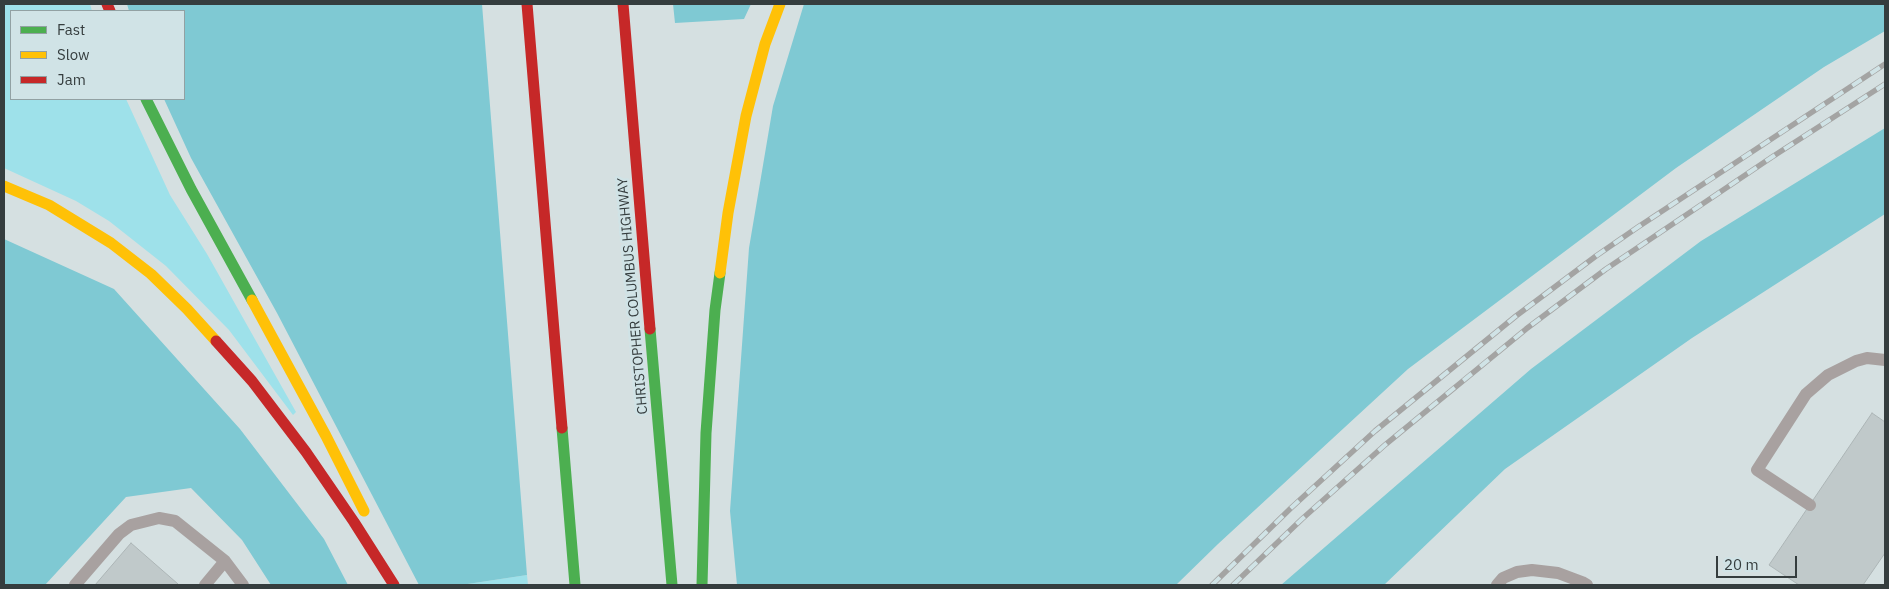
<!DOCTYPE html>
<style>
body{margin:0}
#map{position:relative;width:1889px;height:589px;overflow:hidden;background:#d5e0e1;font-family:"IBM Plex Sans",sans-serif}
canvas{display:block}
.frame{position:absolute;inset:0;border:5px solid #353d3e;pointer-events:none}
.legend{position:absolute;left:10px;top:10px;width:175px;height:90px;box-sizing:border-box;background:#d0e3e6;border:1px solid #92a1a3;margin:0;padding:6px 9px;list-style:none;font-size:15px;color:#353d3e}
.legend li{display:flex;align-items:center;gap:10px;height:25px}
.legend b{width:25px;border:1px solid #92a1a3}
.scale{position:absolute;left:1716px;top:556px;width:81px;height:22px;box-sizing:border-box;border:2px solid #353d3e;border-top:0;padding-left:6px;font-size:15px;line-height:18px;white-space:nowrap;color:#353d3e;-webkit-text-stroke:4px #d0e3e6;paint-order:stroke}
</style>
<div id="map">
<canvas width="1889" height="589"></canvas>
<div class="frame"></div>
<ul class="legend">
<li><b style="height:6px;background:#4caf50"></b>Fast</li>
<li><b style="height:6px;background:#ffc107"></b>Slow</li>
<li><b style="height:6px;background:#c62828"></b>Jam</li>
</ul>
<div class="scale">20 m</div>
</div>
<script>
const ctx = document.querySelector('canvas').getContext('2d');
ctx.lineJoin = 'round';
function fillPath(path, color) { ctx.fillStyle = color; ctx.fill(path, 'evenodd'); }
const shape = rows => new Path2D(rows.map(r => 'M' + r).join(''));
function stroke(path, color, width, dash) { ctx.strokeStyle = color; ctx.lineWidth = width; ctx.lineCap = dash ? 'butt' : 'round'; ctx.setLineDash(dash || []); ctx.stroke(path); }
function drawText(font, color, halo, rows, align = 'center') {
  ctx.font = font + ' "IBM Plex Sans",sans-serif'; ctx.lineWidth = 5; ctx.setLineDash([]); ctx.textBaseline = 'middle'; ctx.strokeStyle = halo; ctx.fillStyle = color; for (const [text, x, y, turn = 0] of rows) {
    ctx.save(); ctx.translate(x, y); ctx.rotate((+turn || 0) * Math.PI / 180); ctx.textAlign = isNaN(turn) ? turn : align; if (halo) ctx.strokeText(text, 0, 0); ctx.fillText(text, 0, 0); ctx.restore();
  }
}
const green = shape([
 [4,4,90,4,92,11,11,11,11,99,126,99,170,195,207,254,296,412,293,415,229,330,166,266,109,221,76,201,4,168],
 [527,575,528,585,461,585]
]);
const forest = shape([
 [127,4,482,4,527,575,461,585,419,585,277,313,191,158,164,99,184,99,184,11,129,11],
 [673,4,751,4,744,19,675,23],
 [804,4,1885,4,1885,31,1824,67,1676,168,1408,369,1218,544,1176,585,737,585,730,511,749,248,773,106],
 [1885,128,1885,214,1692,338,1505,469,1384,585,1281,585,1531,369,1701,241],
 [4,239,114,289,240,429,324,539,348,585,271,585,242,540,191,488,126,497,45,585,4,585]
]);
const building = shape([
 [1872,413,1885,422,1885,553,1863,585,1799,585,1769,565,1872,413],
 [131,543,178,584,177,585,95,585,131,543]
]);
const lane = shape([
 [1810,505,1757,470,1806,394,1828,375,1856,361,1867,358,1885,360],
 [75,585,119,534,131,525,159,518,175,521,225,561,243,585],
 [205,585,225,561],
 [1497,585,1503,578,1517,572,1532,570,1558,573,1582,582,1587,585]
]);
const fast = shape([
 [146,99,191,189,252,300],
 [650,329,672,585],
 [562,428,575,585],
 [702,585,706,433,715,310,720,273]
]);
const slow = shape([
 [4,186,49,205,111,243,151,274,187,309,216,341],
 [720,273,728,213,746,116,765,44,780,4],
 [252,300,326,436,364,511]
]);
const jam = shape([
 [107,4,110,11],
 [527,4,562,428],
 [623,4,650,329],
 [216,341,252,381,306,452,354,522,394,585]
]);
const rail = shape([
 [1212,585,1291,508,1375,431,1516,316,1596,256,1638,227,1885,64],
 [1233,585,1302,519,1386,444,1526,329,1606,269,1772,157,1885,84]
]);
const streetNames = [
 ["CHRISTOPHER COLUMBUS HIGHWAY",633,296,-95]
];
fillPath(green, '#9ee1ea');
fillPath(forest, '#7fc9d3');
fillPath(building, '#c0c9ca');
stroke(building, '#acb5b6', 1);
stroke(lane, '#a8a1a0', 12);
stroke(fast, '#4caf50', 11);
stroke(slow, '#ffc107', 11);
stroke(jam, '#c62828', 11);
stroke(rail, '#a4a4a3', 5.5);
stroke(rail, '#d0e3e6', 4, [11]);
drawText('14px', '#353d3e', '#d0e3e6', streetNames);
</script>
